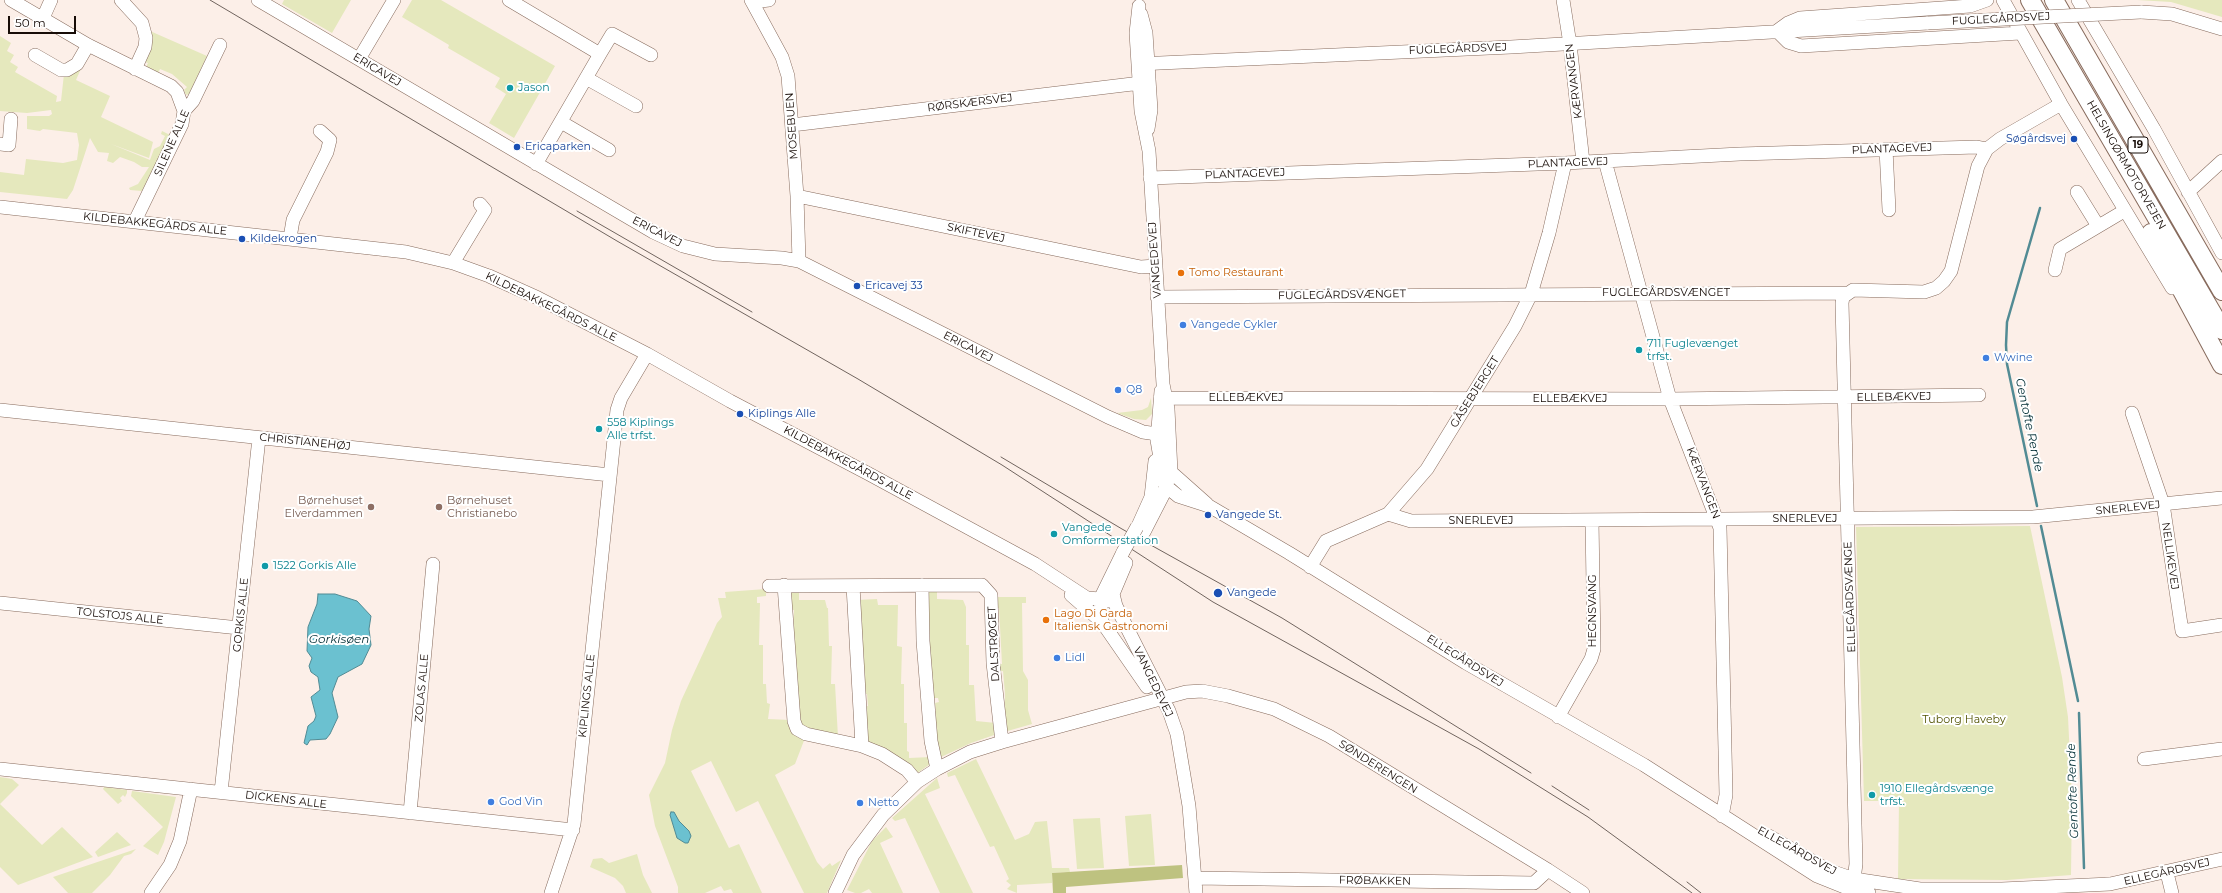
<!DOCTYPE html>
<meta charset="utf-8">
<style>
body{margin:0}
#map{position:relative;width:2222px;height:893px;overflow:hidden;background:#fcefe8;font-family:Montserrat,sans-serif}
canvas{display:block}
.scale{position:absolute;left:8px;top:16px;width:68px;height:18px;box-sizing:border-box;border:2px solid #170c07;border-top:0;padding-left:5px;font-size:12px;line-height:14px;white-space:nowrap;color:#170c07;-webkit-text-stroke:3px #fff;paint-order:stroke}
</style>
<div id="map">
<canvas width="2222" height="893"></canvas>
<div class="scale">50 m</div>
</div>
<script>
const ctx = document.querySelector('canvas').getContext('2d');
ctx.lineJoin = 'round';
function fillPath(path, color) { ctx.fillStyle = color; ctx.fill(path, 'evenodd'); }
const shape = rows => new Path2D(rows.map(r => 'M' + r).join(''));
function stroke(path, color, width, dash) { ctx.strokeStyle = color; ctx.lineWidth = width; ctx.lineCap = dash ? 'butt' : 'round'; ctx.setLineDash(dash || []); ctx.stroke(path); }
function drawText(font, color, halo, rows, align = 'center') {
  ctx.font = font + ' Montserrat,sans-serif'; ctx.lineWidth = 4; ctx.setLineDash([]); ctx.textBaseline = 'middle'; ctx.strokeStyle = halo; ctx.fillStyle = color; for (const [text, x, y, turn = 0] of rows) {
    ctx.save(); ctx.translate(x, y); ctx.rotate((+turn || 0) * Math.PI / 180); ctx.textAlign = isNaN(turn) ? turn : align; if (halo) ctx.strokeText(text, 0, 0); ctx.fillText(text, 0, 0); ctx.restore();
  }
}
const green = shape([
 [284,0,351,0,332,33,282,4],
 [412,0,441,0,555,66,514,138,489,123,506,94,495,87,500,78,448,48,449,45,402,17],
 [2137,0,2222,0,2222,17,2171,2],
 [150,31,207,56,189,94,186,95,184,90,187,87,172,74,160,69,157,75,145,69,148,63,142,61],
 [0,36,11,43,7,51,14,55,10,62,18,67,15,72,57,96,56,102,61,101,64,74,83,64,76,80,110,96,101,117,153,142,149,158,111,144,150,160,154,149,160,146,165,136,161,134,162,131,170,135,142,191,130,190,129,188,138,184,149,167,142,167,134,162,120,157,113,163,107,161,109,153,98,152,90,138,73,190,67,199,0,192,0,172,24,175,26,159,63,163,77,160,79,145,77,133,43,129,40,131,27,129,27,116,49,116,52,114,51,110,27,113,0,111],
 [1151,398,1152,414,1146,420,1134,419,1117,413,1142,410,1148,407],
 [2030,526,2062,677,2068,717,2072,799,2071,875,2007,880,1898,879,1899,801,1864,801,1856,527],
 [766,589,766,596,757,597,757,603,760,603,759,645,763,645,763,684,766,684,767,703,770,704,768,719,790,720,805,738,795,764,775,775,817,862,823,869,830,863,832,866,841,860,827,893,804,893,758,801,736,812,711,761,691,771,729,848,739,844,762,893,733,893,731,889,724,891,721,886,705,893,678,893,678,887,655,826,649,795,665,763,672,730,681,701,717,623,722,617,718,598,726,598,725,592],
 [791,589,799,590,799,600,825,600,827,608,828,608,829,646,832,646,831,684,835,684,838,737,799,725,793,635,794,610,789,610,788,596,791,595],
 [937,589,937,599,963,600,966,607,966,645,969,645,969,685,974,685,976,721,996,723,997,734,971,743,939,758,932,712,936,711,935,703,939,702,938,698,932,698,927,591],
 [995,597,1026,597,1026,603,1022,603,1023,671,1028,680,1028,710,1032,724,1004,732,1005,694,1003,671,998,672,997,664,1002,664,999,608,995,608],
 [877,599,878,605,898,605,897,646,902,647,901,684,904,684,904,723,907,723,907,751,909,752,909,758,931,757,933,762,916,774,867,742,864,707,868,706,867,694,862,694,857,600],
 [976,759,1015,840,1029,834,1035,822,1047,821,1052,868,1069,868,1070,872,1052,873,1052,883,1017,885,1017,893,1007,889,1011,885,1006,881,1009,879,994,846,990,847,955,775,948,777,947,773],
 [0,777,12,779,19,785,0,804,42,845,62,827,93,857,18,885,0,867],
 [937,778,940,788,925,794,973,893,940,893,905,818,895,821,892,818],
 [104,787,127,790,127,793,125,797,123,795,120,798,122,801,118,804,103,789],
 [132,791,176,797,164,842,158,855,143,846,163,827,131,796],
 [1151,814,1155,865,1129,866,1125,816],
 [1100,818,1104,868,1077,869,1073,819],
 [886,827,893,837,880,843,903,893,872,893,869,889,861,893,855,893,847,890,872,841],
 [117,832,131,845,98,857,95,852],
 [136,849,131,854,124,856,110,875,92,893,68,893,53,877],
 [637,854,643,875,652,893,626,893,623,886,615,878,590,867,593,859,602,858,609,863]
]);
const forest = shape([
 [1182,865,1183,878,1066,887,1066,893,1053,893,1052,873]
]);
const water = shape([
 [318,594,335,594,357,601,371,616,369,629,371,645,362,664,338,677,332,693,338,717,330,734,326,739,310,740,307,745,304,743,308,726,314,721,316,716,311,697,320,690,318,677,311,672,309,666,312,658,307,651,308,627,317,604,318,594],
 [671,812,674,812,679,821,689,831,691,836,688,843,685,843,677,838,670,815,671,812]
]);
const stream = shape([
 [2037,506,2007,364,2006,345,2007,322,2040,208],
 [2041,526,2078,701],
 [2079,713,2084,868]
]);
const minor = shape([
 [11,0,88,45,171,86,177,92,184,111],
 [121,0,142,23,146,38,145,47,135,69],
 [258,0,653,232,683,246,715,254,782,258,799,261,1108,417,1143,432,1157,434,1169,429],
 [509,0,600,54,536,164],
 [751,0,782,57,788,76,797,196,799,261],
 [1563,0,1570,44,1583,162],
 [2003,0,2061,104,2172,288],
 [2078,0,2154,129,2222,253],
 [752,2,769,0],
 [1139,6,1136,33,1141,111,1149,151,1163,384,1168,409,1171,472,1163,495,1144,532],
 [2141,12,2172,14,2222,29],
 [1141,14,1146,33,1151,110,1148,129],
 [43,18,51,0],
 [1777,31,1788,42,1801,46,2020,33],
 [1777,31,1788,23,1800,18,1970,6,1987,0],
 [600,54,612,34,651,55],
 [35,55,61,70,67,70,77,64,88,45],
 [359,59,394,0],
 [1138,64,1511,47,1928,23],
 [586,78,636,106],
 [561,122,609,150],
 [792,125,1149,82],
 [0,144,9,145,11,119],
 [1886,149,1889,210],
 [1605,161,1670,399,1720,528,1726,795,1722,816],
 [1150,178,1565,163,1740,154,1977,147,1987,149],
 [2077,192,2098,226],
 [2188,192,2222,161],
 [797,196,1141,267,1156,266],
 [0,207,406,252,453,263,489,276,538,298,647,354,730,401,869,474,1035,564,1087,598,1100,599,1113,594],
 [135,221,182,124,184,111,193,101,220,45],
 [290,238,293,220,327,152,330,140,320,131],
 [453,263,485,210,480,204],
 [2055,270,2060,249,2124,211],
 [1157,297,1848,293],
 [1160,398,1670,399,1979,395],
 [0,410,610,475],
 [2132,413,2163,504,2182,631,2222,625],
 [1157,440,1164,482,1167,487,1178,496,1209,506,1289,553,1466,663,1644,765,1817,876,1847,888,1869,893],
 [1157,441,1161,391],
 [1171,472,1207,504],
 [1388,514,1411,521,2033,517,2222,498],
 [1138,526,1151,497,1155,461],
 [1123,552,1100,599,1102,622,1147,687],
 [1310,567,1326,541,1388,514,1427,469,1515,326,1531,294,1549,233,1565,163],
 [784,585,794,721,797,729,806,734,862,746,882,754,907,770,917,782],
 [922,585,923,641,931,741,937,769],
 [769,586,982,585,991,595,993,663,1002,742],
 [853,586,862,746],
 [1113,594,1116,606,1169,711,1177,734,1189,806,1196,893],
 [1071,595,1102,622],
 [1108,601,1113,594,1126,563],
 [0,603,239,628],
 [1558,717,1591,659,1594,649,1592,520],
 [2144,759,2222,749],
 [0,769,573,830],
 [221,792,259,438],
 [410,813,433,564],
 [1769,836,1828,870,1854,879,1920,889,2002,889,2110,884,2222,859],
 [2167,873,2172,893],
 [1195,878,1534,883,1548,870],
 [1854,879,1856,864,1842,303,1843,297,1853,290,1924,292,1936,288,1944,281,1951,271,1978,166,1987,149,2000,139,2061,104],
 [151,893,170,865,180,841,191,789],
 [551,893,574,824,617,410,621,398,647,354],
 [835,893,853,855,883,815,917,782,937,769,970,752,1002,742,1186,692,1202,691,1228,696,1274,709,1329,736,1548,870,1583,893]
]);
const highway = shape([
 [2030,0,2222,330],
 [2054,0,2222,291],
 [2151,233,2222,365]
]);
const tram = shape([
 [210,0,617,241,858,379,1002,465,1213,602,1479,749,1588,817,1692,893],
 [577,211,752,312],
 [1001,457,1122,529,1282,618,1531,773],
 [1552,786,1589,810],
 [1687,882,1701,893]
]);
const minorBridge = shape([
 [1928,23,2141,12],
 [1123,552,1137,527]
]);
const markers = [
 [510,88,4,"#0f9aa8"],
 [2074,139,4,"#1a4fb4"],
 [517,147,4,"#1a4fb4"],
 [242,239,4,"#1a4fb4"],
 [1181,273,4,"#e8710a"],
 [857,286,4,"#1a4fb4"],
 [1183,325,4,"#3f7fe0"],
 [1639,350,4,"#0f9aa8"],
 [1986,358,4,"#3f7fe0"],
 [1118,390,4,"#3f7fe0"],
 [740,414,4,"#1a4fb4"],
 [599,429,4,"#0f9aa8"],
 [371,507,4,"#8d6e63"],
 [439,507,4,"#8d6e63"],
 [1208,515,4,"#1a4fb4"],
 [1054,534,4,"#0f9aa8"],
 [265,566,4,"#0f9aa8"],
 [1218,593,5,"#1a4fb4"],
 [1046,620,4,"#e8710a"],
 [1057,658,4,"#3f7fe0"],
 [1872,795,4,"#0f9aa8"],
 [491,802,4,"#3f7fe0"],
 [860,803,4,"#3f7fe0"]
];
const shields = [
 [2138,145,20]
];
const shieldNames = [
 ["19",2138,145]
];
const streetNames = [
 ["FUGLEGÅRDSVEJ",2001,19,-3],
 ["FUGLEGÅRDSVEJ",1458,49,-2],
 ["ERICAVEJ",377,70,31],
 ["KÆRVANGEN",1574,81,-97],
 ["RØRSKÆRSVEJ",970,103,-7],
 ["MOSEBUEN",792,126,-94],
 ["SILENE ALLE",172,143,-66],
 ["PLANTAGEVEJ",1892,149,-2],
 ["PLANTAGEVEJ",1568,163,-2],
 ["HELSINGØRMOTORVEJEN",2126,165,60],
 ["PLANTAGEVEJ",1245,174,-2],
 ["KILDEBAKKEGÅRDS ALLE",155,224,6],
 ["ERICAVEJ",657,232,27],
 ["SKIFTEVEJ",976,233,12],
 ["VANGEDEVEJ",1155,260,-94],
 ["FUGLEGÅRDSVÆNGET",1666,293],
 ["FUGLEGÅRDSVÆNGET",1342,295,-1],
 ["KILDEBAKKEGÅRDS ALLE",551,307,26],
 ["ERICAVEJ",968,347,27],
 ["GÅSEBJERGET",1475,392,-58],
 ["ELLEBÆKVEJ",1894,397,-1],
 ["ELLEBÆKVEJ",1246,398],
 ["ELLEBÆKVEJ",1570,399],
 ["CHRISTIANEHØJ",305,442,6],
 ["KILDEBAKKEGÅRDS ALLE",848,463,28],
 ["KÆRVANGEN",1703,483,69],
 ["SNERLEVEJ",2128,508,-6],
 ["SNERLEVEJ",1805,519],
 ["SNERLEVEJ",1481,521],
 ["NELLIKEVEJ",2170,556,82],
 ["ELLEGÅRDSVÆNGE",1850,597,-92],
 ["HEGNSVANG",1593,611,-90],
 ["GORKIS ALLE",241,615,-84],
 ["TOLSTOJS ALLE",120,616,6],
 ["DALSTRØGET",994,644,-93],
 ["ELLEGÅRDSVEJ",1465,661,32],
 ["VANGEDEVEJ",1153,682,64],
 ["ZOLAS ALLE",422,688,-85],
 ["KIPLINGS ALLE",587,696,-84],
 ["SØNDERENGEN",1378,767,32],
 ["DICKENS ALLE",286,800,7],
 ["ELLEGÅRDSVEJ",1797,851,29],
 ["ELLEGÅRDSVEJ",2167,872,-13],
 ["FRØBAKKEN",1375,881,1]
];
const cultureNames = [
 ["Jason",518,88],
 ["711 Fuglevænget",1647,344],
 ["trfst.",1647,357],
 ["558 Kiplings",607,423],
 ["Alle trfst.",607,436],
 ["Vangede",1062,528],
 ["Omformerstation",1062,541],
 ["1522 Gorkis Alle",273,566],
 ["1910 Ellegårdsvænge",1880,789],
 ["trfst.",1880,802]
];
const transitNames = [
 ["Søgårdsvej",2066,139,"right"],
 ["Ericaparken",525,147],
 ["Kildekrogen",250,239],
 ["Ericavej 33",865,286],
 ["Kiplings Alle",748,414],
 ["Vangede St.",1216,515],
 ["Vangede",1227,593]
];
const foodNames = [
 ["Tomo Restaurant",1189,273],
 ["Lago Di Garda",1054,614],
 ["Italiensk Gastronomi",1054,627]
];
const shopNames = [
 ["Vangede Cykler",1191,325],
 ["Wwine",1994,358],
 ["Q8",1126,390],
 ["Lidl",1065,658],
 ["God Vin",499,802],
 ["Netto",868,803]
];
const educationNames = [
 ["Børnehuset",363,501],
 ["Elverdammen",363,514],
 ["Børnehuset",447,501,"left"],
 ["Christianebo",447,514,"left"]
];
const parkNames = [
 ["Tuborg Haveby",1964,720]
];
const waterNames = [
 ["Gentofte Rende",2029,425,78],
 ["Gorkisøen",339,639],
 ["Gentofte Rende",2073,791,-92]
];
fillPath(green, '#e5e8bd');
fillPath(forest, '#bec280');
fillPath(water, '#6bc1d0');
stroke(water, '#528b94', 1);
stroke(stream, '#528b94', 2.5);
stroke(minor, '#876b5d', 14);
stroke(highway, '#876b5d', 20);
stroke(minor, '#fff', 13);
stroke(highway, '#fff', 18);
stroke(tram, '#70645e', 1);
stroke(minorBridge, '#876b5d', 14, []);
stroke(minorBridge, '#fff', 13);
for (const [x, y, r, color] of markers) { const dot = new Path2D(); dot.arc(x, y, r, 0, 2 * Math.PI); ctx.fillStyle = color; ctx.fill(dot); stroke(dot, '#fff', 1.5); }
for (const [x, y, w] of shields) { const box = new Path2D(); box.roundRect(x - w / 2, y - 8, w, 16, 3); ctx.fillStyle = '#fff'; ctx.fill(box); stroke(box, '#170c07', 1); }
drawText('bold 10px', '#170c07', null, shieldNames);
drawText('11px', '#170c07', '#fff', streetNames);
drawText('11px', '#0d838f', '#fff', cultureNames, 'left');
drawText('11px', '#164399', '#fff', transitNames, 'left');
drawText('11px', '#c56008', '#fff', foodNames, 'left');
drawText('11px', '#366cbe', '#fff', shopNames, 'left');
drawText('11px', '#785e54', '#fff', educationNames, 'right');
drawText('11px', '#525302', '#fff', parkNames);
drawText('italic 12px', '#032f36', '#fff', waterNames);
</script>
